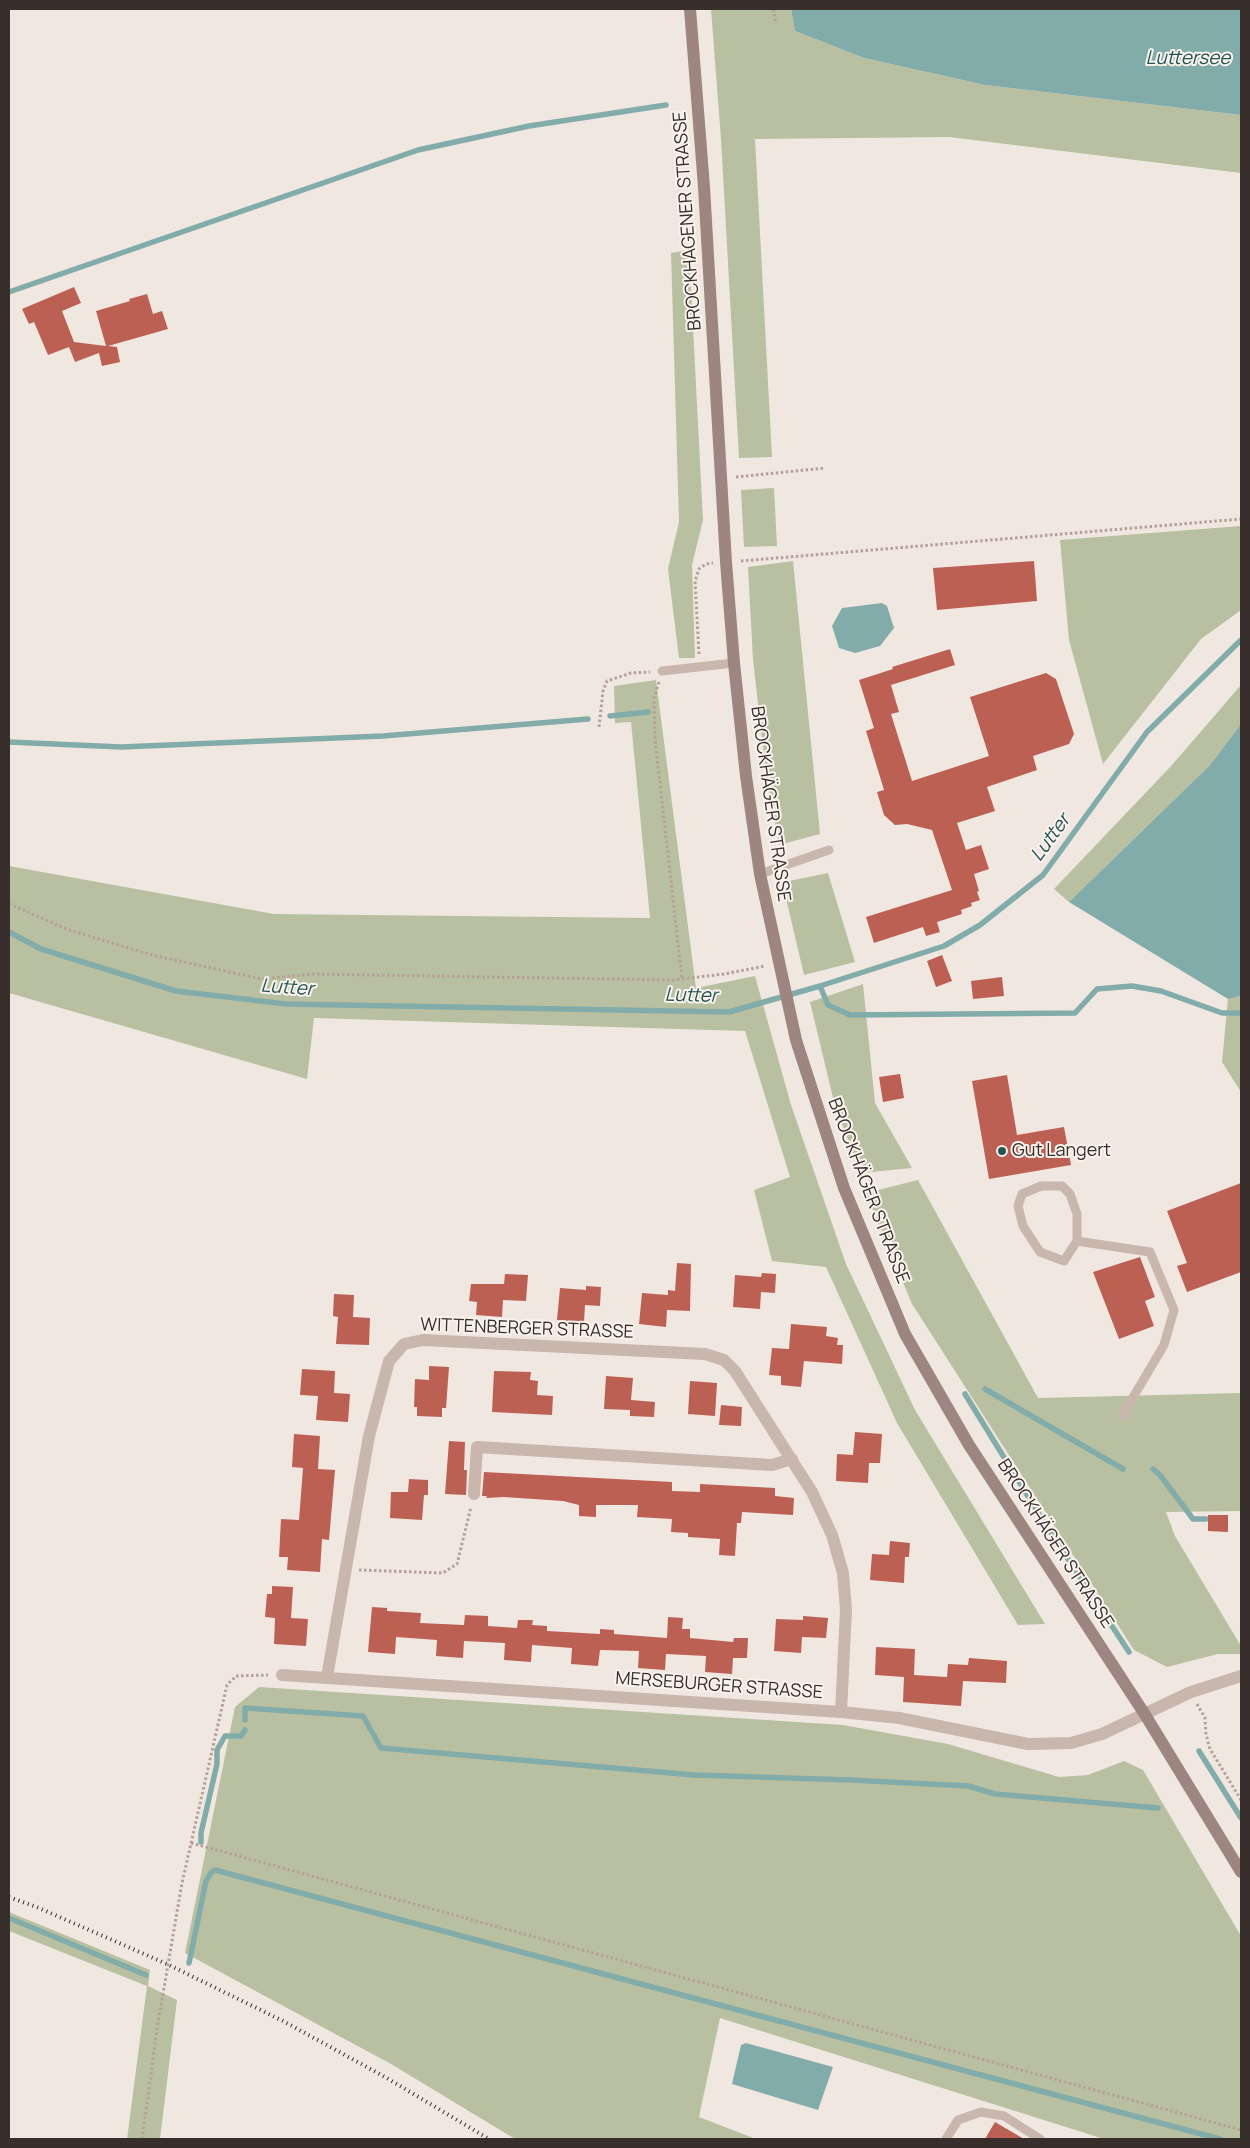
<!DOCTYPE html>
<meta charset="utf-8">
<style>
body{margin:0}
#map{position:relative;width:1250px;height:2148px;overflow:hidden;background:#f1e7e1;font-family:Manrope,sans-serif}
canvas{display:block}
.frame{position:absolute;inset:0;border:10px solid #382e2b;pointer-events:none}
</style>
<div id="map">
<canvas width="1250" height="2148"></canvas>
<div class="frame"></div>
</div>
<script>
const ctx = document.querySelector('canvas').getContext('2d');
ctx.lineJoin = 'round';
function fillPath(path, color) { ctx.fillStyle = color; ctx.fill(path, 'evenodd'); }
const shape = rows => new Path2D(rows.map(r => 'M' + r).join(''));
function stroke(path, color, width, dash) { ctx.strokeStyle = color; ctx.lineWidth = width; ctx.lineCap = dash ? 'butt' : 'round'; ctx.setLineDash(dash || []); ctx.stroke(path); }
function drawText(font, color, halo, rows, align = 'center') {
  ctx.font = font + ' Manrope,sans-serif'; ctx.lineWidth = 4; ctx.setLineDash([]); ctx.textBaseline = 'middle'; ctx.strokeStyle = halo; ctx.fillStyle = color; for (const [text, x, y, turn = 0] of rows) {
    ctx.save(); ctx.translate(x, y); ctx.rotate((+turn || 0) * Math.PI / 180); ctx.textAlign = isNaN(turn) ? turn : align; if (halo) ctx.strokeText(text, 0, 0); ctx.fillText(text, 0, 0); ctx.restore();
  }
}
const green = shape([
 [711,9,791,9,795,31,864,58,985,85,1241,115,1241,173,949,137,755,139,772,457,739,458,721,139],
 [689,250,703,520,692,565,695,658,679,658,668,569,679,522,671,253],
 [774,488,777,546,744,547,741,490],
 [1241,526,1241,610,1201,639,1103,764,1069,640,1060,540],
 [793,561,820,834,779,845,766,773,753,660,748,567],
 [656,680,696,988,755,976,791,1105,846,1264,915,1410,1045,1624,1018,1625,897,1423,826,1267,772,1261,754,1190,790,1177,745,1031,314,1018,307,1079,9,993,9,866,274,914,650,918,631,722,615,723,614,686],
 [1241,685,1241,724,1210,765,1069,902,1054,889,1172,765],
 [828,873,855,962,804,975,785,894,789,881],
 [863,984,875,1103,912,1168,861,1173,835,1106,810,1002],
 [1241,996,1241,1092,1222,1062,1228,999],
 [918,1180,1038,1398,1241,1393,1241,1511,1166,1512,1175,1536,1241,1646,1241,1654,1218,1654,1167,1667,1134,1650,912,1304,866,1193],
 [259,1687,843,1725,948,1744,1059,1777,1088,1775,1124,1761,1143,1770,1241,1936,1241,2139,1104,2139,720,2018,699,2117,756,2139,515,2139,391,2064,185,1953,235,1707],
 [9,1912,150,1970,148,1986,177,2000,160,2139,127,2139,147,1986,9,1931]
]);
const water = shape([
 [791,9,1241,9,1241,115,985,85,864,58,795,31],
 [882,603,887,606,894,628,880,646,855,653,839,648,832,626,842,608],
 [1241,724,1241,996,1228,999,1069,902,1210,765],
 [746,2043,833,2067,818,2110,732,2084,741,2045]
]);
const stream = shape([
 [9,292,418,150,529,126,666,105],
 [610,716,648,712],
 [9,742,121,747,383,736,588,719],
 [9,932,41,949,176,991,286,1004,729,1012,820,986,944,946,980,925,1043,875,1147,732,1241,640],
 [820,986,828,1005,850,1015,1075,1013,1097,989,1132,986,1161,991,1222,1013,1241,1013],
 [985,1389,1123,1469],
 [965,1394,1045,1524,1129,1652],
 [1153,1469,1160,1475,1193,1519,1206,1519],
 [245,1720,245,1708,363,1716,381,1748,694,1775,851,1780,968,1786,995,1794,1158,1808],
 [1199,1751,1241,1818],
 [201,1842,201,1833,217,1764,217,1750,225,1736,241,1736,245,1730],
 [9,1918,146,1975],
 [189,1963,206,1881,211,1873,215,1870,1220,2139]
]);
const building = shape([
 [74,287,81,303,62,311,74,342,106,346,96,311,130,301,129,299,147,294,153,314,162,311,168,329,108,346,117,347,120,362,102,366,99,353,75,362,69,347,48,355,34,322,29,324,22,309],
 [1034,561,1037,601,937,610,933,568],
 [950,649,955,665,891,685,899,712,891,714,912,781,989,756,970,697,1046,673,1056,679,1074,734,1069,744,1033,756,1037,770,987,787,995,811,957,823,966,850,981,845,989,869,974,874,979,891,977,892,980,900,971,903,972,906,961,910,962,914,937,922,940,932,926,936,923,927,874,943,866,917,952,890,932,830,907,824,895,825,884,815,877,792,884,790,866,731,874,728,859,680,893,669,892,667],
 [942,955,952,981,936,987,927,961],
 [1002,977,1004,996,973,999,971,981],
 [900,1074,904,1098,883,1102,879,1077],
 [1007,1075,1017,1135,1064,1127,1071,1165,989,1179,972,1081],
 [1241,1183,1241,1272,1187,1292,1177,1266,1187,1263,1167,1211],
 [1140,1257,1155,1297,1145,1301,1154,1326,1119,1339,1093,1272],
 [677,1263,691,1264,690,1311,667,1310,666,1327,639,1324,642,1293,668,1295,668,1290,675,1291],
 [762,1273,776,1274,775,1293,761,1292,760,1309,733,1307,735,1275,761,1277],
 [505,1274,528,1275,526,1301,503,1300,502,1317,476,1315,477,1302,469,1301,471,1284,504,1284],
 [586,1286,601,1287,600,1306,585,1305,584,1322,557,1320,560,1288,586,1290],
 [334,1294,354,1295,353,1317,370,1318,369,1345,336,1344,338,1317,333,1316],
 [791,1324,827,1327,826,1336,838,1338,837,1345,843,1345,842,1364,804,1361,801,1387,781,1385,781,1376,769,1375,772,1348,789,1349],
 [429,1366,449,1367,446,1408,442,1408,442,1417,417,1416,417,1407,414,1407,415,1379,429,1380],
 [302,1369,335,1371,334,1393,350,1394,348,1422,316,1420,318,1396,300,1395],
 [494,1371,531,1372,530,1380,538,1381,537,1395,553,1396,552,1415,492,1412],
 [606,1376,633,1378,631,1400,655,1402,654,1417,630,1416,630,1410,604,1409],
 [690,1381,717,1383,715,1416,688,1414],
 [721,1405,742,1407,741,1426,719,1425],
 [855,1432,882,1434,880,1463,869,1463,868,1483,836,1481,837,1454,853,1455],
 [294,1434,320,1436,318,1469,335,1470,329,1540,322,1539,320,1572,287,1570,288,1557,279,1557,281,1519,299,1520,303,1468,292,1467],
 [449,1441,465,1442,464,1470,467,1470,466,1495,445,1494],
 [484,1472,672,1482,672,1491,700,1492,700,1484,775,1488,775,1496,794,1498,793,1515,742,1512,741,1523,737,1523,735,1556,719,1555,720,1539,688,1537,688,1533,671,1532,672,1519,637,1517,638,1505,596,1505,596,1517,579,1516,579,1505,563,1501,504,1497,486,1498,487,1496,482,1496],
 [409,1479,428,1480,428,1495,424,1495,422,1520,390,1518,391,1492,408,1492],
 [1208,1515,1228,1515,1228,1532,1208,1531],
 [890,1541,910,1543,909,1557,905,1557,904,1583,870,1580,872,1554,889,1555],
 [272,1586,293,1587,291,1618,308,1619,306,1646,274,1644,275,1618,265,1617,267,1594,272,1594],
 [372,1607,387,1608,387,1611,421,1613,420,1623,464,1625,465,1615,488,1616,488,1626,517,1628,518,1620,533,1620,532,1625,547,1626,547,1631,600,1634,600,1629,614,1630,614,1634,667,1638,668,1617,683,1618,682,1629,690,1629,690,1638,733,1642,734,1638,748,1638,747,1658,733,1658,732,1674,705,1672,706,1656,666,1654,665,1670,638,1668,639,1651,600,1650,598,1666,571,1664,572,1648,532,1645,531,1662,504,1660,505,1643,464,1641,463,1658,436,1656,437,1640,396,1637,395,1654,368,1652],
 [803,1616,828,1618,826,1638,802,1637,801,1653,774,1651,776,1619,803,1620],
 [876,1647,915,1649,914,1675,947,1677,948,1664,968,1665,969,1658,1007,1661,1006,1683,963,1681,961,1706,903,1702,904,1677,875,1675],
 [995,2122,1024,2139,985,2139]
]);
const path = shape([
 [773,9,776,24],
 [736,477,825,468],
 [741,561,1241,519],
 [699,654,695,581,699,569,706,564,713,563],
 [659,682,654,698,655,739,682,979],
 [599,727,603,691,607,681,631,673,650,672],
 [9,904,69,930,152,955,261,979,311,974,673,980,724,974,765,966],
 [359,1570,443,1573,457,1564,471,1507],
 [1197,1704,1205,1718,1206,1734,1210,1749,1241,1800],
 [191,1843,1241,2130],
 [142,2139,158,2023,182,1883,227,1685,236,1676,268,1675]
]);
const lane = shape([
 [662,671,734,663],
 [760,874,829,850],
 [1041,1186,1062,1186,1070,1194,1077,1214,1077,1241,1064,1261,1040,1252,1023,1226,1018,1206,1022,1194,1041,1186],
 [1077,1241,1150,1252,1174,1310,1164,1345,1122,1416],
 [946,2139,958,2120,981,2112,1004,2116,1040,2139]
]);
const street = shape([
 [474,1494,477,1447,772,1465,792,1459],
 [282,1675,841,1712,899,1718,1028,1744,1071,1743,1102,1734,1191,1692,1241,1676],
 [327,1677,369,1436,389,1361,404,1344,423,1340,705,1354,724,1360,735,1371,812,1492,832,1535,843,1573,846,1610,841,1712]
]);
const secondary = shape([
 [690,9,704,187,726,562,734,663,746,776,760,874,796,1040,844,1188,905,1334,969,1445,1144,1713,1241,1872]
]);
const rail = shape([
 [9,1897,39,1908,167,1964,283,2021,385,2077,489,2139]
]);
const markers = [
 [1002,1151,5,"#245754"]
];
const streetNames = [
 ["BROCKHAGENER STRASSE",688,221,-94],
 ["BROCKHÄGER STRASSE",770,804,82],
 ["BROCKHÄGER STRASSE",868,1191,69],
 ["WITTENBERGER STRASSE",527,1329,2],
 ["BROCKHÄGER STRASSE",1055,1544,57],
 ["MERSEBURGER STRASSE",719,1686,4]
];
const poiNames = [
 ["Gut Langert",1012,1151]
];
const waterNames = [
 ["Luttersee",1188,59],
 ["Lutter",1051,838,-54],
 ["Lutter",287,988,4],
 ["Lutter",691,996,1]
];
fillPath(green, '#b9c0a1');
fillPath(water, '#82aca9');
stroke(stream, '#82aca9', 5.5);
fillPath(building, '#bc6054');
stroke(path, '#b5a097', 3, [2.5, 2.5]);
stroke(lane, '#c9b6ad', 9);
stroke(street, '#c9b6ad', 12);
stroke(secondary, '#9d867f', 12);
stroke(rail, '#382e2b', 4, [1, 4]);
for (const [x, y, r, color] of markers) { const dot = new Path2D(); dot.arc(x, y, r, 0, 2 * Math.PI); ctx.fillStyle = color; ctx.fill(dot); stroke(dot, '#f9f2ed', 2); }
drawText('18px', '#382e2b', '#f9f2ed', streetNames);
drawText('18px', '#382e2b', '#f9f2ed', poiNames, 'left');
drawText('italic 19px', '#245754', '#f9f2ed', waterNames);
</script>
